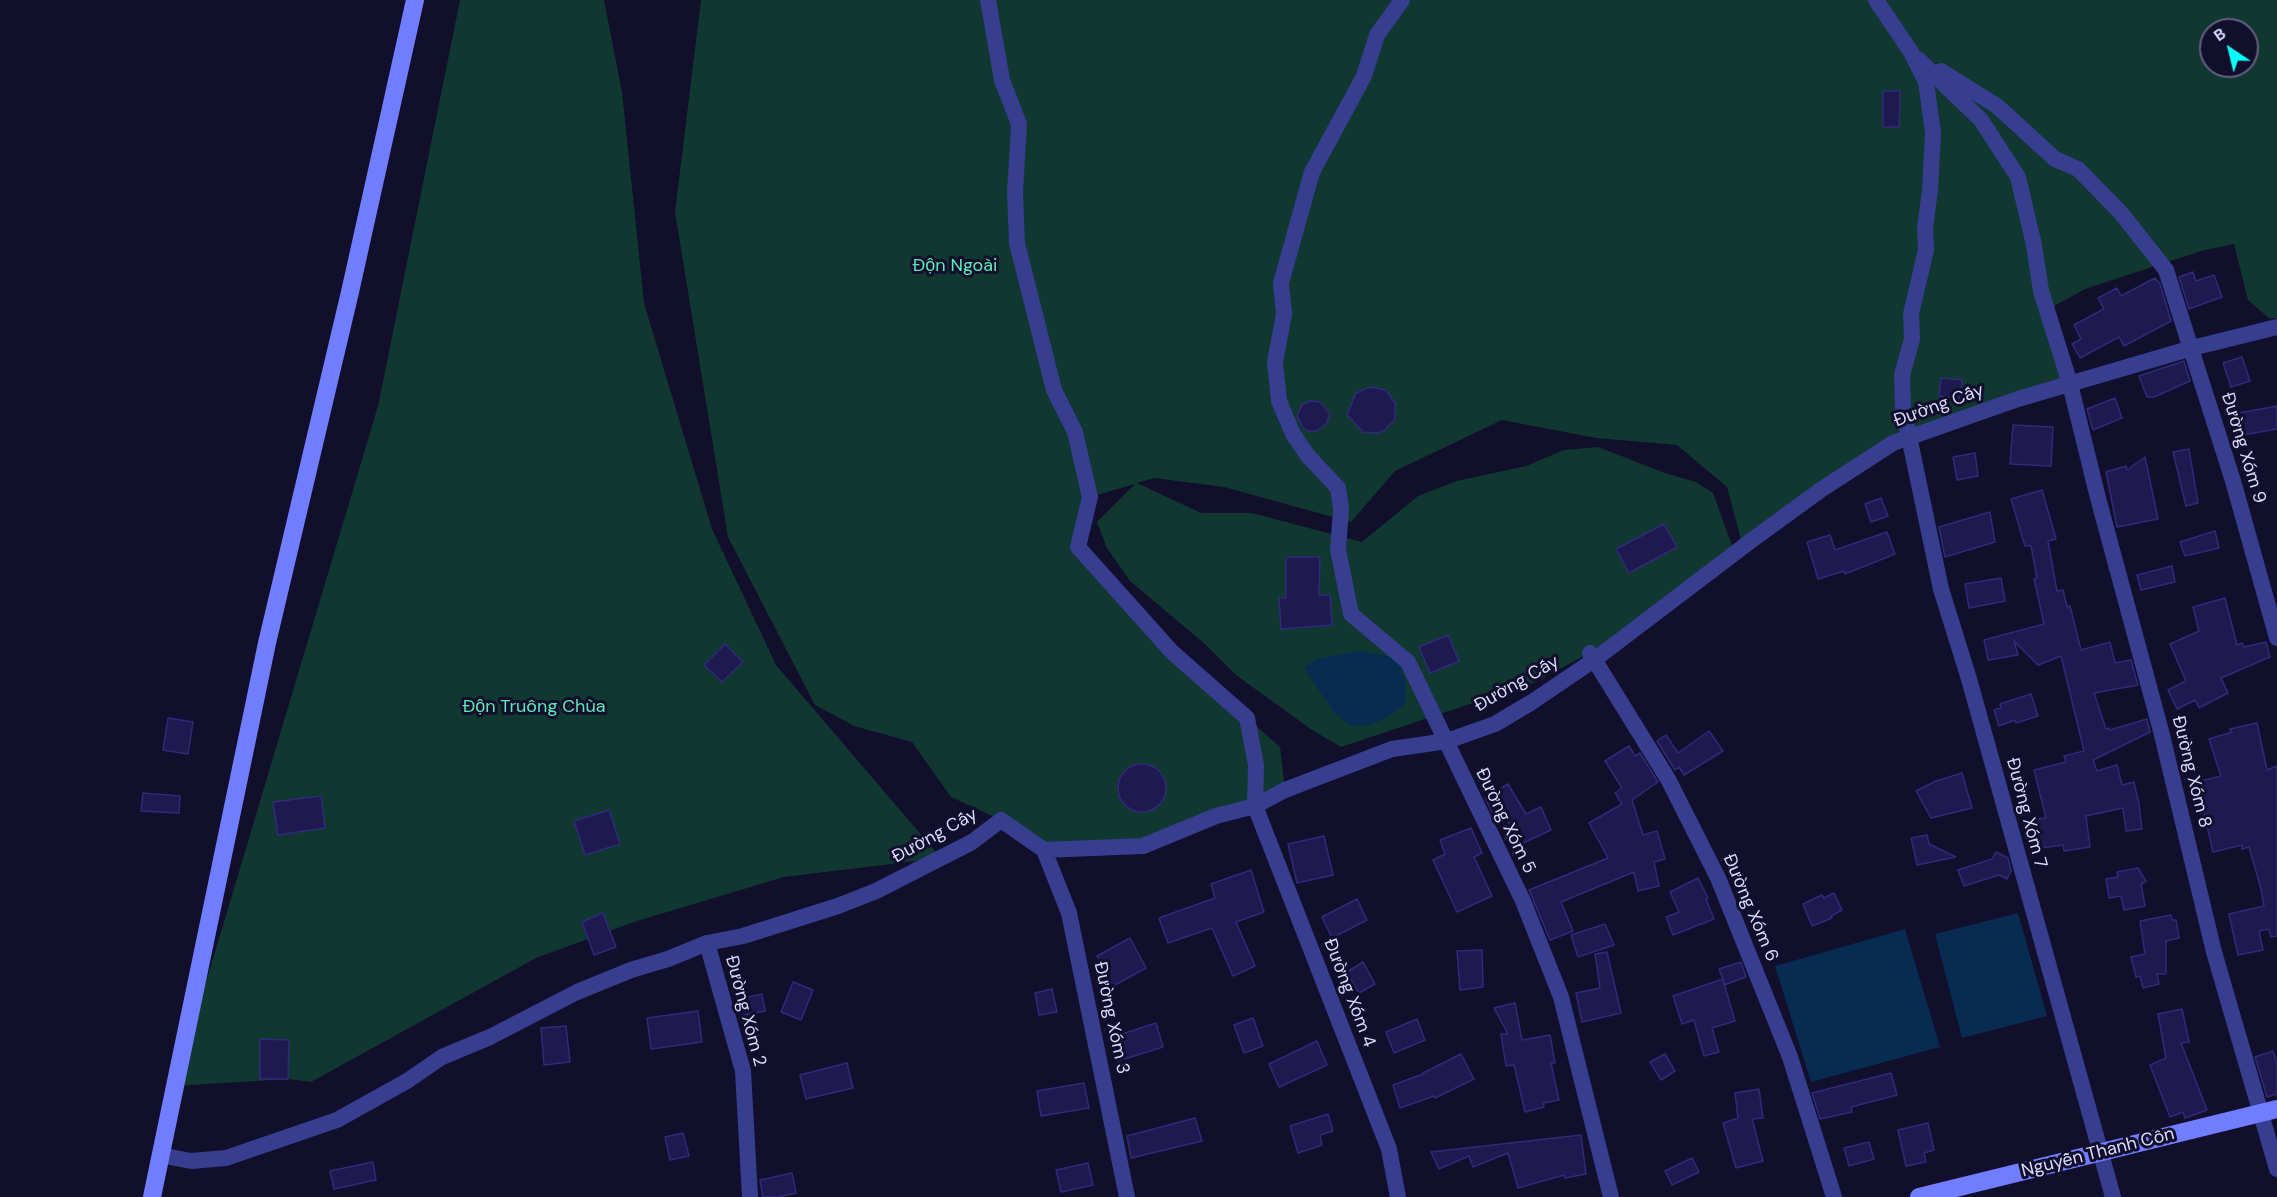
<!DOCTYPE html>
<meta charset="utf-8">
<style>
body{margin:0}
#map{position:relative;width:2277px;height:1197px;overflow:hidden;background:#110f2c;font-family:"DM Sans",sans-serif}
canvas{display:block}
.north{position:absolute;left:2199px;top:18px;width:60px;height:60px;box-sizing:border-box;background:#110f2c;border:2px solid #616080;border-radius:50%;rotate:325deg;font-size:16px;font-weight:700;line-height:24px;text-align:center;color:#dadaff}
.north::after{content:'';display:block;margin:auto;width:21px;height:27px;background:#06fffd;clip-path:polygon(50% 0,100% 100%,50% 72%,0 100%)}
</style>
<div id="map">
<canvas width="2277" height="1197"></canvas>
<div class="north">B</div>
</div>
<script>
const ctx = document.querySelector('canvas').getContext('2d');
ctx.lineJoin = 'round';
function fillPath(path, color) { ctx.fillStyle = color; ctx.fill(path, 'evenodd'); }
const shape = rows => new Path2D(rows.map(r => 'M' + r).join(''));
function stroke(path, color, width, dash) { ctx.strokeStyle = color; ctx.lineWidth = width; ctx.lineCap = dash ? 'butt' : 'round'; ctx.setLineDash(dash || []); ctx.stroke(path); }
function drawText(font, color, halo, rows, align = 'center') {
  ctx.font = font + ' "DM Sans",sans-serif'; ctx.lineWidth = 6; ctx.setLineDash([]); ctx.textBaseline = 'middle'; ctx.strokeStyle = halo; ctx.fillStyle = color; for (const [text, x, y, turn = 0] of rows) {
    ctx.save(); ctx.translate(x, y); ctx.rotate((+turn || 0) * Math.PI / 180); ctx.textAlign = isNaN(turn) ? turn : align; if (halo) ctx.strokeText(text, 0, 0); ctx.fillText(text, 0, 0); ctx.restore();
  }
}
const green = shape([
 [460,0,604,0,622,92,644,303,712,529,776,665,941,858,784,877,637,921,536,958,311,1082,288,1079,175,1086,378,406],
 [701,0,2277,0,2277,318,2270,319,2248,300,2234,244,2201,251,2085,289,2047,310,2070,384,1893,443,1743,547,1727,487,1677,445,1596,438,1502,420,1395,471,1351,522,1224,487,1154,478,1137,483,1201,513,1252,513,1362,542,1418,496,1457,481,1526,466,1564,450,1598,447,1665,473,1696,482,1713,493,1734,551,1637,627,1536,682,1341,747,1312,730,1236,675,1205,644,1130,581,1107,548,1097,522,1135,484,1090,497,1078,547,1172,652,1280,747,1285,790,1143,846,1044,850,1001,820,951,797,912,742,854,726,815,705,728,537,675,212],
 [2211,30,2247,30,2247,66,2211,66]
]);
const water = shape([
 [1359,651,1384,655,1398,662,1405,680,1406,703,1388,717,1367,726,1351,726,1335,714,1304,668,1316,659],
 [2018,913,2047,1016,1962,1038,1935,934],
 [1905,929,1940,1047,1811,1082,1775,966]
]);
const building = shape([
 [1883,91,1900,91,1899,127,1883,127,1883,91],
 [2193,272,2196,281,2214,275,2222,297,2189,309,2179,277,2193,272],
 [2155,278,2160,284,2171,321,2124,346,2119,337,2080,358,2072,344,2081,339,2074,325,2104,309,2098,298,2117,288,2121,296,2155,278],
 [2242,357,2250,381,2231,387,2223,363,2242,357],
 [2184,361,2190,381,2154,397,2147,397,2139,376,2184,361],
 [1941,378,1962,380,1960,398,1939,396,1941,378],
 [1370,387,1386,390,1395,403,1395,419,1385,430,1378,433,1363,432,1347,415,1356,393,1370,387],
 [2115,398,2122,418,2093,430,2087,409,2115,398],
 [1310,401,1320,402,1330,414,1326,424,1317,431,1307,431,1303,428,1297,416,1302,405,1310,401],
 [2277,406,2277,429,2237,436,2233,414,2277,406],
 [2013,425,2053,427,2051,466,2010,464,2013,425],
 [2189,449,2198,503,2186,506,2173,452,2189,449],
 [1975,453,1978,476,1957,480,1953,457,1975,453],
 [2145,457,2158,519,2117,527,2106,472,2126,466,2127,470,2145,457],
 [2042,490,2056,539,2048,541,2057,591,2063,590,2067,607,2070,606,2081,650,2110,642,2115,663,2131,660,2138,685,2094,693,2106,729,2109,728,2110,730,2147,719,2150,732,2093,760,2097,771,2117,765,2122,785,2134,782,2139,804,2142,829,2126,831,2123,808,2086,816,2090,847,2064,851,2063,845,2033,849,2029,820,2046,818,2034,770,2066,762,2064,756,2084,751,2061,656,2038,665,2014,641,2018,655,1988,660,1984,640,2044,624,2034,579,2037,578,2031,546,2025,546,2011,499,2042,490],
 [1881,498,1888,516,1871,522,1865,504,1881,498],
 [1990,512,1995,542,1945,557,1939,527,1990,512],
 [1664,524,1677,547,1629,573,1616,549,1664,524],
 [2215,531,2219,548,2185,556,2180,542,2215,531],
 [1887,532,1895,554,1845,574,1844,571,1818,579,1807,542,1830,535,1835,550,1887,532],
 [1286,557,1320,557,1319,595,1330,595,1332,625,1281,629,1279,598,1286,598,1286,557],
 [2172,566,2175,582,2141,590,2137,575,2172,566],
 [2001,578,2005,601,1969,608,1965,584,2001,578],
 [2225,598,2237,645,2242,643,2244,647,2266,642,2270,657,2221,678,2228,693,2199,708,2195,700,2177,709,2168,690,2186,681,2170,644,2199,631,2193,607,2225,598],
 [1448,635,1459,661,1430,673,1419,647,1448,635],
 [725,644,743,662,722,682,704,665,725,644],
 [2031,694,2038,716,2016,723,2015,720,1999,726,1994,710,2001,708,2000,704,2031,694],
 [168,718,193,722,188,754,163,750,168,718],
 [2257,723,2267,770,2277,766,2277,936,2271,937,2269,929,2259,931,2263,950,2238,955,2229,914,2264,906,2261,889,2249,847,2242,849,2242,845,2213,852,2197,782,2221,776,2209,739,2232,732,2230,729,2257,723],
 [1709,731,1723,751,1684,775,1679,767,1675,770,1657,741,1666,735,1678,753,1709,731],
 [1629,746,1635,756,1640,753,1658,782,1632,800,1643,835,1657,831,1665,859,1654,862,1659,886,1638,891,1634,872,1561,902,1573,931,1550,940,1529,890,1608,858,1589,823,1622,804,1615,793,1622,788,1605,761,1629,746],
 '1118 788a24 24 0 1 1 48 0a24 24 0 1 1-48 0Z',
 [1962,773,1972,808,1931,818,1916,791,1936,781,1962,773],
 [1508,784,1526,814,1541,807,1551,830,1519,845,1504,813,1495,818,1485,798,1508,784],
 [143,793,180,796,179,813,141,811,143,793],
 [321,796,325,828,278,835,273,802,321,796],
 [609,810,620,844,585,855,574,821,609,810],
 [1471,828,1482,853,1474,857,1492,896,1457,912,1433,860,1445,854,1440,840,1471,828],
 [1927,835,1929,844,1956,857,1917,865,1911,838,1927,835],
 [1324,836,1333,875,1297,883,1288,844,1324,836],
 [1996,852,2008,858,2011,871,2007,879,1999,875,1964,886,1958,870,1992,859,1996,852],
 [2138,868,2146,881,2141,884,2145,906,2124,910,2121,896,2109,898,2106,879,2118,877,2117,872,2138,868],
 [1251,870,1264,912,1236,922,1255,966,1233,976,1212,928,1168,943,1159,918,1215,898,1211,884,1251,870],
 [1698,878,1708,898,1706,899,1714,919,1673,935,1666,917,1679,912,1670,892,1698,878],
 [1834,893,1842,910,1831,916,1832,918,1812,926,1803,904,1822,895,1824,898,1834,893],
 [1357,899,1367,920,1332,938,1322,917,1357,899],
 [603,913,616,947,594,955,582,922,603,913],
 [2171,915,2172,920,2176,920,2179,938,2166,941,2166,974,2157,974,2159,984,2143,988,2140,976,2136,977,2131,957,2145,954,2140,921,2171,915],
 [1605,924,1614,945,1578,957,1571,935,1605,924],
 [1130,938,1146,968,1113,986,1097,956,1130,938],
 [1482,950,1483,987,1460,990,1457,951,1482,950],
 [1607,952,1621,1013,1582,1022,1576,993,1600,988,1595,954,1607,952],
 [1363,962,1375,984,1359,993,1347,972,1363,962],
 [1741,962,1746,977,1724,985,1723,980,1735,1021,1712,1028,1719,1052,1704,1056,1694,1020,1682,1024,1673,996,1723,979,1719,969,1741,962],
 [793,982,813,990,801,1020,781,1012,793,982],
 [1052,989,1057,1012,1039,1015,1035,993,1052,989],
 [762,994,765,1011,741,1016,738,999,762,994],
 [1515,1003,1522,1040,1550,1035,1555,1063,1551,1063,1559,1100,1543,1103,1544,1107,1525,1112,1514,1065,1506,1066,1501,1034,1508,1034,1494,1008,1515,1003],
 [2182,1009,2189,1042,2181,1043,2207,1110,2185,1118,2183,1112,2170,1117,2150,1065,2166,1058,2158,1014,2182,1009],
 [698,1011,702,1042,651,1049,647,1018,698,1011],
 [1253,1018,1263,1046,1244,1053,1234,1025,1253,1018],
 [1417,1019,1425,1040,1394,1053,1386,1032,1417,1019],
 [1156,1023,1163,1047,1118,1061,1110,1038,1156,1023],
 [566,1026,570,1062,544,1065,541,1028,566,1026],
 [260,1039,289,1040,288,1079,260,1079,260,1039],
 [1317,1041,1327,1065,1279,1087,1269,1064,1317,1041],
 [2273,1051,2277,1063,2277,1094,2267,1097,2255,1057,2273,1051],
 [1461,1054,1474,1079,1435,1098,1434,1096,1400,1108,1393,1085,1423,1074,1423,1073,1461,1054],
 [1665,1054,1675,1071,1661,1080,1650,1062,1665,1054],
 [847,1063,853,1088,806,1099,800,1075,847,1063],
 [1891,1073,1897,1095,1851,1107,1852,1112,1820,1119,1812,1093,1891,1073],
 [1084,1083,1089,1108,1041,1116,1037,1091,1084,1083],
 [1759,1089,1763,1118,1752,1119,1763,1161,1736,1168,1723,1123,1738,1118,1735,1093,1759,1089],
 [1328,1114,1333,1131,1320,1135,1322,1145,1298,1153,1290,1126,1328,1114],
 [1195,1118,1202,1141,1131,1158,1127,1136,1195,1118],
 [1928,1123,1934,1150,1924,1153,1926,1162,1906,1166,1898,1130,1928,1123],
 [683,1133,689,1156,670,1160,665,1137,683,1133],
 [1581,1135,1586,1174,1565,1178,1564,1175,1518,1188,1508,1153,1473,1167,1469,1156,1439,1169,1431,1152,1581,1135],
 [1869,1142,1874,1159,1849,1166,1844,1148,1869,1142],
 [1692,1158,1699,1172,1672,1185,1665,1171,1692,1158],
 [373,1162,376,1180,334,1189,330,1171,373,1162],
 [1088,1163,1093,1185,1061,1192,1056,1170,1088,1163],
 [792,1173,796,1193,778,1197,763,1197,760,1180,792,1173]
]);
const street = shape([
 [988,0,1002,80,1019,124,1015,193,1017,243,1054,390,1075,432,1090,497,1078,547,1172,652,1247,718,1256,765,1255,806,1389,1149,1398,1197],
 [1402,0,1377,35,1364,76,1312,172,1281,283,1284,314,1275,362,1279,401,1293,434,1308,456,1338,488,1341,509,1338,550,1351,614,1408,662,1523,901,1561,997,1611,1197],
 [1876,0,1911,52,1926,82,1933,133,1930,190,1925,228,1926,250,1911,314,1912,339,1902,375,1903,408,1941,589,1969,679,2113,1197],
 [1918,59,1981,120,2018,177,2034,245,2041,291,2070,384,2098,498,2161,731,2214,952,2277,1169],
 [1941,71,1997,106,2055,159,2078,169,2121,213,2166,270,2233,481,2277,638],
 [1590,653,1668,779,1718,878,1790,1057,1834,1197],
 [1044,850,1069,913,1127,1197],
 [707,943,743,1071,750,1197],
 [160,1155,191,1161,226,1158,337,1120,407,1081,442,1057,490,1037,577,992,631,970,668,959,707,943,743,936,838,906,876,891,972,842,1001,820,1044,850,1143,846,1216,816,1255,806,1285,790,1392,749,1447,741,1495,724,1532,702,1594,660,1752,540,1822,489,1893,443,2018,399,2192,348,2277,327]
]);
const secondary = shape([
 [152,1197,267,643,350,292,415,0],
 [1919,1197,2277,1109]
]);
const parkNames = [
 ["Độn Ngoài",955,266],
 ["Độn Truông Chùa",534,707]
];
const streetNames = [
 ["Đường Cấy",1939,406,-20],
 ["Đường Xóm 9",2243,448,73],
 ["Đường Cấy",1517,684,-30],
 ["Đường Xóm 8",2191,772,76],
 ["Đường Xóm 7",2026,813,75],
 ["Đường Xóm 5",1505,821,64],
 ["Đường Cấy",935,836,-29],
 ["Đường Xóm 6",1750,908,67],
 ["Đường Xóm 4",1349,993,69],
 ["Đường Xóm 2",745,1011,75],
 ["Đường Xóm 3",1111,1018,78],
 ["Nguyễn Thanh Côn",2098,1153,-14]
];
fillPath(green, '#113731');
fillPath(water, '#082b52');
fillPath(building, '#1e194f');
stroke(building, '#312a7c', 1.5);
stroke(street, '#373d8f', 16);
stroke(secondary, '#717dff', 18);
drawText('18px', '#5ceab7', '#110f2c', parkNames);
drawText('18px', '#dadaff', '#110f2c', streetNames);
</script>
